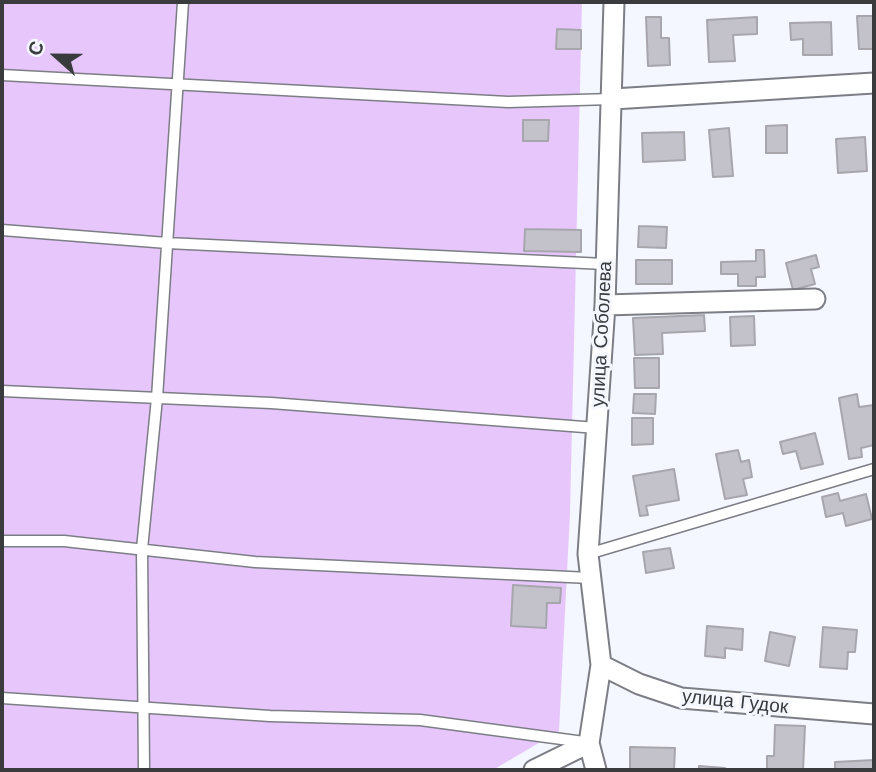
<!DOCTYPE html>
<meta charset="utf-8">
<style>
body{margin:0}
#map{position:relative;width:876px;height:772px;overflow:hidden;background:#f4f7ff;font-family:"Work Sans",sans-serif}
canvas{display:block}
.frame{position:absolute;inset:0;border:4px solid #393b3d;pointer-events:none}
.north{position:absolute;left:21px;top:21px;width:70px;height:70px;-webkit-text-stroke:5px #f4f7ff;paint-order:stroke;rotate:291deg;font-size:19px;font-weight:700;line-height:28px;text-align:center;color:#393b3d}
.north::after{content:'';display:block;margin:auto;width:24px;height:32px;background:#393b3d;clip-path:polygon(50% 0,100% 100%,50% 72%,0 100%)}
</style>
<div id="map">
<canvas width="876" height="772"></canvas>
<div class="frame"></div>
<div class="north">С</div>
</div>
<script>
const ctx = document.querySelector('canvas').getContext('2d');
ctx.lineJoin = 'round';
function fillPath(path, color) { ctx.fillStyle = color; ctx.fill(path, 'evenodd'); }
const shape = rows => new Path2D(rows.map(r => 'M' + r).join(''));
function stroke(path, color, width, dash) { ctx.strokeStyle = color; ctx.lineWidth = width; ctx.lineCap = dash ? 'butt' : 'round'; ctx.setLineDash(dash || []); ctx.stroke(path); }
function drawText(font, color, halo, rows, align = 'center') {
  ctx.font = font + ' "Work Sans",sans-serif'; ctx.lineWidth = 6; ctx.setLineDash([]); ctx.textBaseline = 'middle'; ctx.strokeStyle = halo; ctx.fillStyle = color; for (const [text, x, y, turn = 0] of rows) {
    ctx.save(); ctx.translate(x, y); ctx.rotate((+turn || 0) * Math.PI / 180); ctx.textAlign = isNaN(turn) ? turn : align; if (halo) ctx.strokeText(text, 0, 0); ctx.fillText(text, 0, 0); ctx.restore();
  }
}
const green = shape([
 [2,2,582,2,570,513,559,731,493,770,2,770]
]);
const building = shape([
 [857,16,874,16,874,49,859,49,857,16],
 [646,17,661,17,661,38,669,38,670,65,648,66,646,17],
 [757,17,757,34,733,35,735,61,709,62,707,20,757,17],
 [831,22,832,55,803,55,803,39,791,40,790,23,831,22],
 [557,29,581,30,581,49,556,49,557,29],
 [523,120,549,120,548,141,523,141,523,120],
 [787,125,787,153,766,153,766,126,787,125],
 [729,128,733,176,713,177,709,130,729,128],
 [684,132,685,160,643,162,642,133,684,132],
 [865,137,867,171,838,173,836,139,865,137],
 [639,226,667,227,666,248,638,247,639,226],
 [525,229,581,230,581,252,524,251,525,229],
 [756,250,764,250,765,277,756,277,756,286,738,286,738,274,721,274,721,262,756,261,756,250],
 [816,255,819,267,811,269,815,284,793,290,786,263,816,255],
 [636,260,672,260,672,284,636,284,636,260],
 [704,315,705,331,662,333,663,354,635,355,633,318,704,315],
 [754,316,755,345,731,346,730,317,754,316],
 [634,358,659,358,659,388,635,388,634,358],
 [634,394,656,394,655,414,633,413,634,394],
 [857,394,859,407,874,405,874,445,861,448,862,457,849,459,839,398,857,394],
 [632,418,653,418,653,444,632,445,632,418],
 [815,433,823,464,801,469,796,451,783,454,780,442,815,433],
 [738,450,741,462,749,460,752,477,743,479,747,495,725,499,716,454,738,450],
 [674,469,679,500,646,506,648,515,640,516,633,476,674,469],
 [838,493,840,501,866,494,872,519,846,526,843,513,826,517,822,497,838,493],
 [670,548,674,568,646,573,643,552,670,548],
 [513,585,561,588,560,603,547,603,546,628,511,626,513,585],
 [707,626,743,629,742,650,725,648,725,658,705,656,707,626],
 [823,627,857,630,855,652,848,652,847,669,820,667,823,627],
 [770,632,795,637,789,666,765,661,770,632],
 [775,725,805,726,803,770,767,770,767,756,774,756,775,725],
 [630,747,675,748,674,770,630,770,630,747],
 [874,760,874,770,835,770,835,762,874,760],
 [699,766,725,768,725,770,699,770,699,766]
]);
const lane = shape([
 [2,75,508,102,612,99],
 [2,230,167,243,605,264],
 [2,391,271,403,597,428],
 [2,541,64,541,255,562,590,578],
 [588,554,874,469],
 [2,698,270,716,420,720,584,742],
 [144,770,142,549,157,398,183,2]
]);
const street = shape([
 [613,99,874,83],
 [605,305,815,299],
 [601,665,639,684,681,698,874,714],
 [534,770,589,743],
 [596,770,589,743,601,665,588,554,605,305,614,2]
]);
const streetNames = [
 ["улица Соболева",602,334,-87],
 ["улица Гудок",735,702,6]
];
fillPath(green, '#e7c7fb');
fillPath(building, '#c3c2ca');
stroke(building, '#a7a6ad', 2);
stroke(lane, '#7c7e85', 13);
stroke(street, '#7c7e85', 23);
stroke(lane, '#fff', 10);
stroke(street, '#fff', 19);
drawText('19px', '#393b3d', '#f4f7ff', streetNames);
</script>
